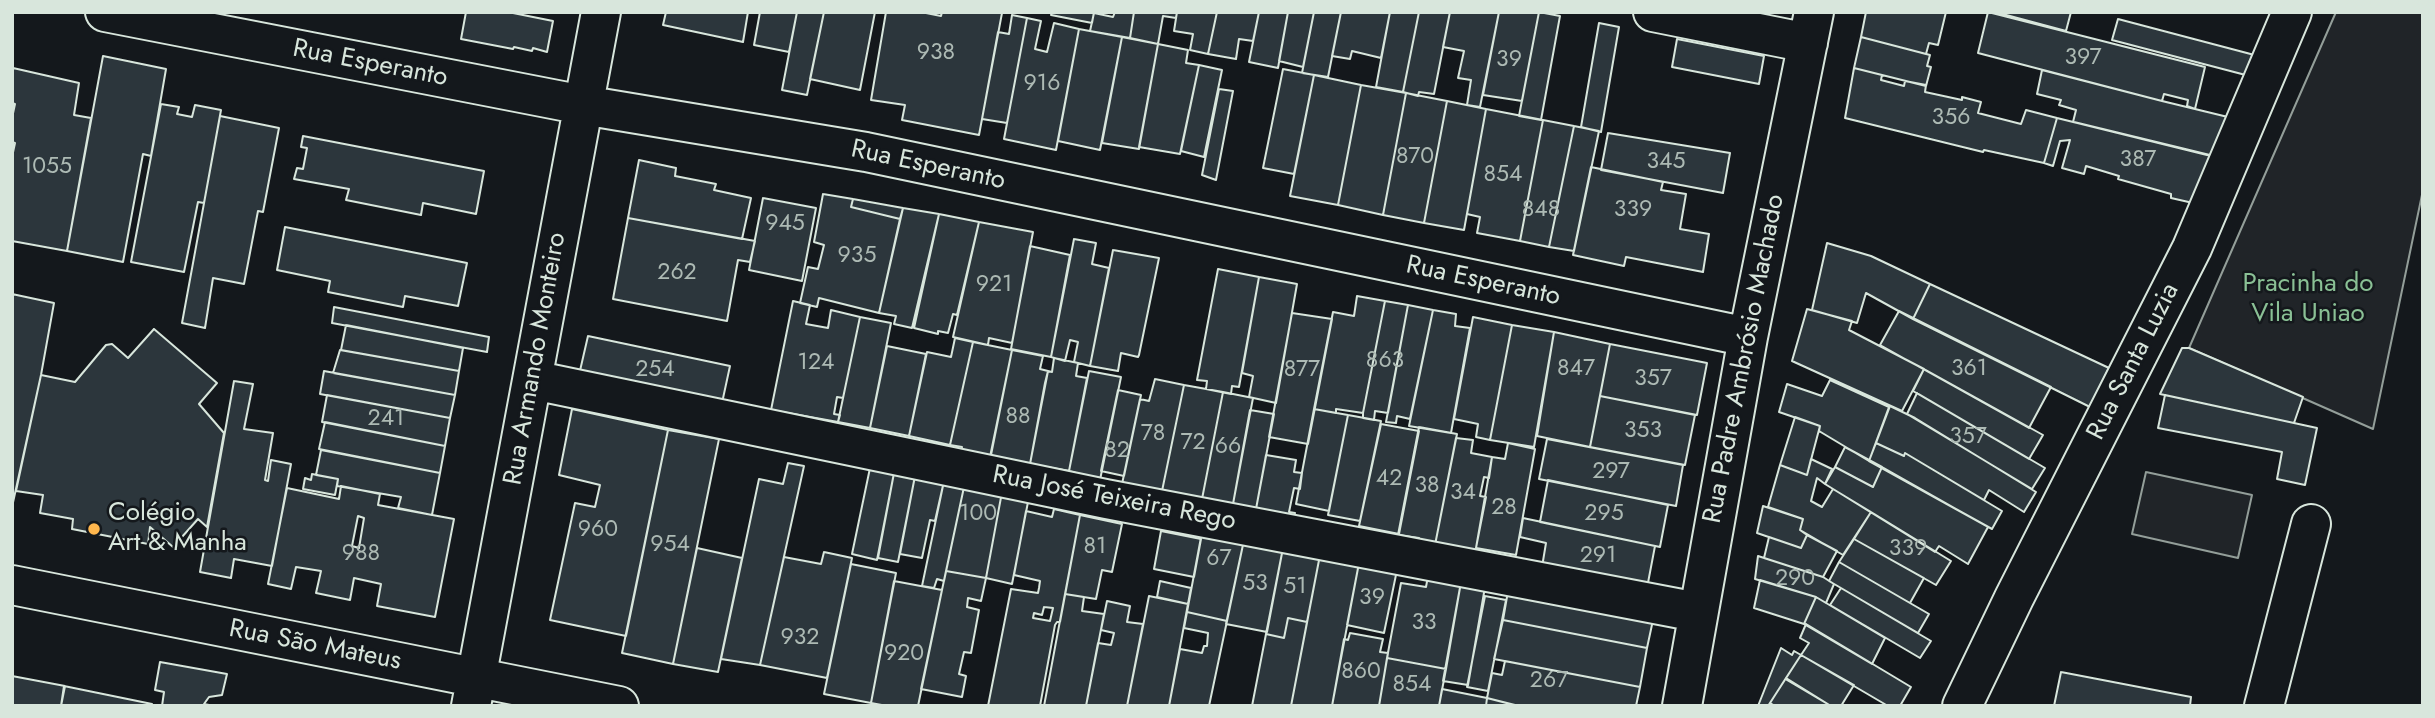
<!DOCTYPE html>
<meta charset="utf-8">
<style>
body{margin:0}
#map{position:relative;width:2435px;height:718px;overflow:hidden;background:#14181c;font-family:Jost,sans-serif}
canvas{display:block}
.frame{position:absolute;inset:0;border:14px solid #d8e6dc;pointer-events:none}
</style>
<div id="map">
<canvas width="2435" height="718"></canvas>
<div class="frame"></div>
</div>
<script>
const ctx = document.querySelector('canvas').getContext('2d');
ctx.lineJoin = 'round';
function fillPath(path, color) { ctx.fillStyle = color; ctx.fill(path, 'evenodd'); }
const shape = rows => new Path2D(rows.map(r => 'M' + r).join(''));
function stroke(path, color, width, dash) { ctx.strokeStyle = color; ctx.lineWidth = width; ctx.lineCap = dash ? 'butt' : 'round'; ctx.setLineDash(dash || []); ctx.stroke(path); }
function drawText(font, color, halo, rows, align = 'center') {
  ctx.font = font + ' Jost,sans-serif'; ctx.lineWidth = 5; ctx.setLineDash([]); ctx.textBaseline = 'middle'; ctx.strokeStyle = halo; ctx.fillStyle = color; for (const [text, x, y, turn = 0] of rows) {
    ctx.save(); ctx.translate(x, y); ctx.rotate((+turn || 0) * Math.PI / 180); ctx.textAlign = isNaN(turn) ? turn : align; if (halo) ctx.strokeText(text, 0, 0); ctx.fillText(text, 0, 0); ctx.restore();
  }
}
const green = shape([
 [2336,12,2423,12,2423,190,2373,429,2189,348,2336,12],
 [2146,472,2252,495,2238,558,2132,534,2146,472]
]);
const building = shape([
 [466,12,508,12,553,21,547,52,533,48,532,51,514,47,513,49,461,39,466,12],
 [666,12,748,12,743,42,663,25,666,12],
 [760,12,797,12,789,52,754,45,760,12],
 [797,12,824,12,807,95,782,90,797,12],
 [824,12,875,12,860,90,810,79,824,12],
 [886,12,921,12,941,16,942,12,1002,13,979,135,902,120,905,105,871,100,886,12],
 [1052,12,1094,12,1092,23,1051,15,1052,12],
 [1115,12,1134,12,1130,38,1090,31,1094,13,1113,17,1115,12],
 [1134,12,1177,12,1176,18,1163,16,1158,44,1130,38,1134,12],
 [1177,12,1217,12,1208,54,1190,50,1193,34,1174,31,1177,12],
 [1217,12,1259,12,1253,41,1239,39,1236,59,1208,54,1217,12],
 [1259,12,1288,12,1278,68,1249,62,1259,12],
 [1288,12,1314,12,1303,67,1279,61,1288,12],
 [1314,12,1341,12,1328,77,1302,73,1314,12],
 [1341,12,1390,12,1381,58,1352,51,1350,59,1332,56,1341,12],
 [1390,12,1419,12,1403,92,1376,87,1390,12],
 [1419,12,1450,12,1434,94,1419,92,1418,96,1403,92,1419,12],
 [1450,12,1499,12,1480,107,1467,105,1471,80,1458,78,1464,51,1443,47,1450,12],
 [1499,12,1539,12,1522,101,1483,95,1499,12],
 [1539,12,1560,16,1541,120,1519,116,1539,12],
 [1866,12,1946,12,1938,45,1929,43,1926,54,1861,37,1866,12],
 [1988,12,2205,67,2195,109,2187,106,2188,100,2164,94,2162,101,1978,53,1988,12],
 [1995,12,2071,12,2066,31,1995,12],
 [1012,15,1027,18,1007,123,982,119,998,32,1009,34,1012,15],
 [1027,18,1041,21,1035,49,1047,52,1054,23,1079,29,1056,150,1004,139,1027,18],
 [2118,19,2262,57,2257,78,2112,40,2118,19],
 [1599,23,1619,27,1601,132,1581,127,1599,23],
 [1079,29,1122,37,1100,150,1058,141,1079,29],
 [1122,37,1158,44,1139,149,1102,143,1122,37],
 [1861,37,1930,55,1927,66,1931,67,1926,86,1854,68,1861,37],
 [1677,39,1764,56,1759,84,1672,67,1677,39],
 [1158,44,1188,50,1186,63,1199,65,1180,154,1139,147,1158,44],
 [103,56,166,69,151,156,143,154,123,262,67,251,103,56],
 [1199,65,1222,70,1204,157,1181,151,1199,65],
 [13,68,79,83,74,115,91,118,67,251,12,241,12,157,15,143,12,142,12,118,15,104,12,103,13,68],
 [1854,68,1882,75,1881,80,1904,86,1905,81,1926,85,1925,92,1962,100,1962,97,1981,102,1978,113,2021,124,2026,110,2057,118,2044,163,1984,150,1983,152,1845,118,1854,68],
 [1283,69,1314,75,1294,174,1263,168,1283,69],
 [2042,70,2162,101,2232,118,2214,156,2074,122,2073,122,2076,110,2059,105,2061,100,2037,94,2042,70],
 [1314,75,1361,85,1338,205,1290,196,1314,75],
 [1361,85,1406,93,1383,215,1338,205,1361,85],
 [1219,89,1233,91,1216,180,1202,175,1219,89],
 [1406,93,1447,101,1424,223,1383,215,1406,93],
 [1447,101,1486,109,1464,230,1424,223,1447,101],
 [161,104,179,107,177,114,192,117,195,105,221,110,204,203,198,202,184,272,131,262,161,104],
 [1486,109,1543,120,1520,241,1477,233,1480,217,1467,214,1486,109],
 [220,116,279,128,263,212,258,211,244,284,213,278,205,328,182,323,220,116],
 [2057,118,2207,155,2214,156,2193,203,2171,198,2171,194,2118,179,2119,176,2086,166,2084,174,2062,168,2070,140,2060,141,2053,166,2044,163,2057,118],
 [1543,120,1574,126,1549,247,1520,241,1543,120],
 [1574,126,1599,131,1574,251,1549,247,1574,126],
 [1608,133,1730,153,1723,193,1601,170,1608,133],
 [303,136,484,171,476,214,423,203,421,215,346,200,349,189,294,179,297,168,303,169,307,148,301,147,303,136],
 [639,160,676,168,675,176,716,184,714,190,751,198,742,239,628,218,639,160],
 [1591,167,1663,182,1661,190,1686,194,1680,229,1709,234,1703,272,1626,257,1624,266,1573,255,1591,167],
 [823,194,853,199,851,207,900,219,879,313,819,298,817,307,800,303,808,267,818,269,824,245,814,242,823,194],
 [763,198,816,208,802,281,749,270,763,198],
 [853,199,903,208,900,219,851,207,853,199],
 [903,208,939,214,912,328,894,324,896,316,879,313,903,208],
 [939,214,979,222,957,315,953,314,948,333,938,331,938,334,914,328,939,214],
 [628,218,755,241,750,262,738,260,727,321,613,299,628,218],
 [979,222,1033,232,1012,343,989,338,988,345,953,337,979,222],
 [285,227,467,263,458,306,405,296,403,307,328,292,330,281,277,270,285,227],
 [1074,239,1096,243,1092,264,1109,268,1090,366,1074,362,1078,342,1070,340,1065,361,1051,357,1074,239],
 [1827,243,1871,256,1930,284,1913,319,1866,293,1857,323,1812,310,1827,243],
 [1030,246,1070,255,1051,357,1011,349,1030,246],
 [1113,250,1159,258,1139,355,1138,357,1121,353,1118,371,1090,366,1113,250],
 [1218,269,1259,277,1239,387,1232,386,1231,394,1206,389,1207,381,1197,380,1218,269],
 [1259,277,1297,284,1276,403,1249,397,1253,376,1242,373,1259,277],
 [1930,284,2109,368,2090,407,1913,319,1930,284],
 [12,294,54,303,41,375,12,507,12,294],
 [1357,296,1385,301,1363,413,1336,409,1336,413,1314,409,1333,312,1354,316,1357,296],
 [793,301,810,305,806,324,828,328,831,310,860,317,843,398,837,397,834,414,840,415,838,422,771,410,793,301],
 [1385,301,1408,305,1388,413,1375,411,1374,420,1363,418,1363,413,1385,301],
 [1408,305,1433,310,1410,419,1397,416,1396,423,1386,422,1408,305],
 [334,307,489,337,487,352,332,323,334,307],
 [1807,309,1852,321,1849,330,1924,369,1902,411,1792,361,1807,309],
 [1433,310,1456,314,1455,326,1470,328,1451,433,1409,426,1433,310],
 [1899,311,2051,387,2029,428,1880,345,1899,311],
 [1292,313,1332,319,1308,444,1269,437,1292,313],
 [860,317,891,323,870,428,838,422,860,317],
 [1473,317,1512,325,1490,440,1476,437,1478,424,1454,419,1473,317],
 [346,325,463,348,459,371,341,350,346,325],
 [1512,325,1554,332,1534,447,1490,440,1512,325],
 [154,329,217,383,199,404,224,433,207,527,198,519,173,547,150,527,148,544,72,529,73,519,40,513,43,495,16,491,41,375,75,382,106,345,112,344,128,358,154,329],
 [1554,332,1610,344,1590,447,1537,436,1554,332],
 [588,336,730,366,722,403,579,375,588,336],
 [955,338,973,342,950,445,909,436,927,352,951,357,955,338],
 [973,342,1012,350,990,460,960,455,962,447,950,445,973,342],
 [1610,344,1707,363,1697,415,1600,396,1610,344],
 [887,346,926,354,909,436,870,428,887,346],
 [2182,348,2189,348,2303,397,2294,423,2160,394,2182,348],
 [340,350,459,371,455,395,333,373,340,350],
 [1012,350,1043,356,1040,369,1048,371,1030,464,990,457,1012,350],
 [1054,358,1078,363,1076,376,1087,378,1069,471,1030,464,1045,383,1048,371,1052,372,1054,358],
 [1924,369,2043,435,2029,459,1913,391,1924,369],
 [324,371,455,395,450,418,320,394,324,371],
 [1089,371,1121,377,1100,480,1069,471,1089,371],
 [1155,379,1184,385,1162,491,1122,484,1140,399,1149,401,1155,379],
 [1830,380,1889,407,1869,461,1819,431,1820,426,1779,412,1787,384,1822,396,1830,380],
 [234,381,253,384,244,429,273,433,265,480,268,481,271,460,291,464,272,566,234,559,231,578,200,572,234,381],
 [1184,385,1223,392,1202,499,1162,491,1184,385],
 [1118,390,1141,395,1124,476,1101,471,1118,390],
 [1223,392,1253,398,1233,504,1202,499,1223,392],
 [1917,393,2045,468,2032,489,1907,414,1917,393],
 [327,395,450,418,445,446,322,422,327,395],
 [2165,395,2317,428,2305,485,2277,479,2282,452,2158,428,2165,395],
 [1600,396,1695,415,1685,465,1590,447,1600,396],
 [1890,406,1915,418,2036,492,2024,512,1989,490,1984,500,1905,453,1904,456,1876,443,1890,406],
 [572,409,668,430,626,636,550,620,575,503,595,507,600,485,559,475,572,409],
 [1314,409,1348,415,1329,511,1296,504,1314,409],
 [1250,410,1274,414,1256,509,1233,504,1250,410],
 [1348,415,1381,421,1360,521,1328,515,1348,415],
 [1795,417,1820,426,1807,475,1780,465,1795,417],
 [325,422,445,446,440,473,319,449,325,422],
 [1381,424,1419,431,1399,534,1359,526,1381,424],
 [1419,427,1457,434,1435,545,1418,542,1419,538,1398,535,1419,427],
 [668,430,719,439,673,664,622,653,668,430],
 [1456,438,1473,440,1471,453,1492,457,1489,478,1484,477,1480,496,1486,497,1475,553,1435,545,1456,438],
 [1547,439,1683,465,1676,506,1539,479,1547,439],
 [1508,443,1535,449,1516,555,1476,548,1492,457,1505,459,1508,443],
 [1876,443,1904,456,1905,453,2002,511,1992,529,1869,461,1876,443],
 [1845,447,1882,467,1873,487,1835,467,1845,447],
 [321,450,440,473,432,515,398,508,401,497,337,486,338,479,316,475,321,450],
 [1266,455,1296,460,1294,472,1302,473,1300,489,1294,488,1289,512,1295,513,1294,516,1256,509,1266,455],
 [1811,459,1832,469,1825,484,1817,478,1811,501,1822,507,1833,489,1871,512,1843,555,1800,530,1803,519,1768,507,1780,465,1807,475,1811,459],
 [788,463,804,466,760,665,721,659,759,479,783,484,788,463],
 [1835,467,1873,487,1882,467,1988,527,1968,564,1939,546,1935,552,1825,484,1835,467],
 [870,468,894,473,877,560,852,554,870,468],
 [894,473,915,476,898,562,878,558,894,473],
 [312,474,338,479,335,495,303,489,305,478,311,480,312,474],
 [915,476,944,481,935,521,930,520,922,558,900,554,915,476],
 [1548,480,1668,505,1660,547,1540,522,1548,480],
 [944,481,964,487,944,581,937,579,934,588,922,586,944,481],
 [341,486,380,494,378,505,454,519,435,617,377,606,381,584,354,578,350,600,316,593,321,571,296,567,291,589,268,584,287,488,339,499,341,486],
 [358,516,364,518,359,548,352,546,358,516],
 [964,487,1002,492,986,578,946,571,964,487],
 [1002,492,1028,502,1012,584,986,578,1002,492],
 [1763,506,1803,519,1800,530,1807,535,1801,548,1757,533,1763,506],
 [1054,509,1080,515,1060,622,1057,622,1055,625,1040,706,988,706,1011,589,1038,593,1039,588,1040,581,1014,575,1026,511,1052,517,1054,509],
 [1044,607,1053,608,1050,621,1033,618,1034,613,1042,615,1044,607],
 [1871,512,1951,561,1936,585,1854,539,1871,512],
 [1080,515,1122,524,1112,572,1102,570,1096,599,1065,594,1080,515],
 [1523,518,1655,546,1647,588,1542,567,1546,543,1520,537,1523,518],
 [1161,531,1201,539,1194,577,1154,569,1161,531],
 [1202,532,1244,540,1227,621,1187,612,1202,532],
 [1807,535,1837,551,1823,577,1764,558,1769,537,1801,548,1807,535],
 [1854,539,1924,578,1910,603,1839,562,1854,539],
 [1244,540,1283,548,1267,632,1226,624,1244,540],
 [697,548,742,558,718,672,673,664,697,548],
 [1283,548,1320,555,1307,622,1288,618,1284,638,1266,634,1283,548],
 [824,552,852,558,827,678,760,665,784,557,821,564,824,552],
 [1320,555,1359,563,1332,706,1291,706,1320,555],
 [1758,556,1823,577,1834,584,1826,603,1816,597,1755,579,1758,556],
 [1839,562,1929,614,1918,633,1829,581,1839,562],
 [1359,563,1397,570,1384,633,1347,625,1359,563],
 [851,564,896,573,871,703,824,694,851,564],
 [946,571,986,578,981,601,968,598,967,607,979,610,971,653,964,652,959,674,966,676,962,697,921,689,946,571],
 [1428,576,1461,582,1446,669,1387,658,1401,583,1426,587,1428,576],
 [1760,580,1816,597,1804,624,1754,608,1760,580],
 [894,581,942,590,918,706,887,706,871,703,894,581],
 [1160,581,1191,588,1188,604,1157,597,1160,581],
 [1461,582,1485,587,1468,685,1443,681,1461,582],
 [1841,588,1931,641,1920,658,1830,605,1841,588],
 [1508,591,1653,620,1647,648,1503,620,1508,591],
 [1065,594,1084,597,1082,611,1104,614,1086,706,1044,706,1065,594],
 [1149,596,1188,604,1169,706,1127,706,1149,596],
 [1485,596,1506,600,1488,691,1467,687,1485,596],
 [1816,597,1885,638,1872,664,1804,624,1816,597],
 [1107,601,1130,606,1127,622,1143,624,1127,706,1086,706,1098,643,1111,645,1114,633,1101,630,1107,601],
 [1187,612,1227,621,1209,706,1169,706,1180,649,1202,653,1204,646,1207,646,1208,633,1184,628,1187,612],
 [1288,618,1307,622,1291,706,1252,706,1266,634,1284,638,1288,618],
 [1503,620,1647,648,1640,687,1494,659,1503,620],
 [1806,624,1911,687,1900,706,1888,706,1801,655,1809,643,1800,638,1806,624],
 [1350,633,1383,639,1380,652,1388,653,1379,706,1332,706,1344,639,1348,640,1350,633],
 [1781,648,1792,655,1794,651,1801,655,1768,706,1758,706,1781,648],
 [1801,655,1854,685,1841,706,1831,706,1786,678,1801,655],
 [1387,658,1446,669,1439,706,1379,706,1387,658],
 [1505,661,1640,687,1636,706,1519,706,1487,698,1492,673,1502,675,1505,661],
 [160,662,227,674,222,695,209,697,204,704,214,706,162,706,164,692,155,690,160,662],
 [2061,672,2191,697,2190,706,2054,706,2061,672],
 [12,676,65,686,61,706,12,706,12,676],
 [1786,678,1787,680,1831,706,1775,706,1770,703,1786,678],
 [64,686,152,704,152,706,61,706,64,686],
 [1442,689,1487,698,1486,706,1439,706,1442,689],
 [1487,698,1518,706,1519,706,1486,706,1487,698]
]);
const street = shape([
 [105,12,583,105,866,152,1748,337],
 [1653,12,1808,43],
 [533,380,1106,499,1697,612],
 [12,585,619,706],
 [471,706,601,12],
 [1682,706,1748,337,1814,12],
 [1962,706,2014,598,2192,248,2292,12],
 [2264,706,2311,524]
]);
const markers = [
 [94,529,7,"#ffb74d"]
];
const numberNames = [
 ["938",936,53],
 ["397",2083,58],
 ["39",1509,60],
 ["916",1042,84],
 ["356",1951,118],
 ["870",1415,157],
 ["387",2138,160],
 ["345",1666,162],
 ["1055",47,167],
 ["854",1503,175],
 ["848",1541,210],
 ["339",1633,210],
 ["945",785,224],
 ["935",857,256],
 ["262",677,273],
 ["921",994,285],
 ["863",1385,361],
 ["124",816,363],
 ["847",1576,369],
 ["361",1969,369],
 ["254",655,370],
 ["877",1302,370],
 ["357",1653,379],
 ["88",1018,417],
 ["241",386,419],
 ["353",1643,431],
 ["78",1153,434],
 ["357",1968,437],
 ["72",1193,443],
 ["66",1228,447],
 ["82",1117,451],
 ["297",1611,472],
 ["42",1389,479],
 ["38",1427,486],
 ["34",1463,493],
 ["28",1504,508],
 ["100",978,514],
 ["295",1604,514],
 ["960",598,530],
 ["954",670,545],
 ["81",1095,547],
 ["339",1908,549],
 ["988",361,554],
 ["291",1598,556],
 ["67",1219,559],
 ["290",1795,579],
 ["53",1255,584],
 ["51",1295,587],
 ["39",1372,598],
 ["33",1424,623],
 ["932",800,638],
 ["920",904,654],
 ["860",1361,672],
 ["267",1549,681],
 ["854",1412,685]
];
const streetNames = [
 ["Rua Esperanto",370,64,11],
 ["Rua Esperanto",928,166,12],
 ["Rua Esperanto",1483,282,12],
 ["Rua Armando Monteiro",536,359,-80],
 ["Rua Padre Ambrósio Machado",1745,359,-79],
 ["Rua Santa Luzia",2134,362,-63],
 ["Rua José Teixeira Rego",1114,499,11],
 ["Rua São Mateus",315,646,11]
];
const parkNames = [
 ["Pracinha do",2308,285],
 ["Vila Uniao",2308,315]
];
const poiNames = [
 ["Colégio",108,514],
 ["Art & Manha",108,544]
];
fillPath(green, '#202428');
stroke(green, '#939e99', 2);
fillPath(building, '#2c363c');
stroke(building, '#d8e6dc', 2);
stroke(street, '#d8e6dc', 42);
stroke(street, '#14181c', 38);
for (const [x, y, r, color] of markers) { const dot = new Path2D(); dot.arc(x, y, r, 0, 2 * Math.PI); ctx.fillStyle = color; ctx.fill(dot); stroke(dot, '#14181c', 2.5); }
drawText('23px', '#adbab4', null, numberNames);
drawText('26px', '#d8e6dc', '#14181c', streetNames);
drawText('26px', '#8ac095', '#14181c', parkNames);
drawText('26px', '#d8e6dc', '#14181c', poiNames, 'left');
</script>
